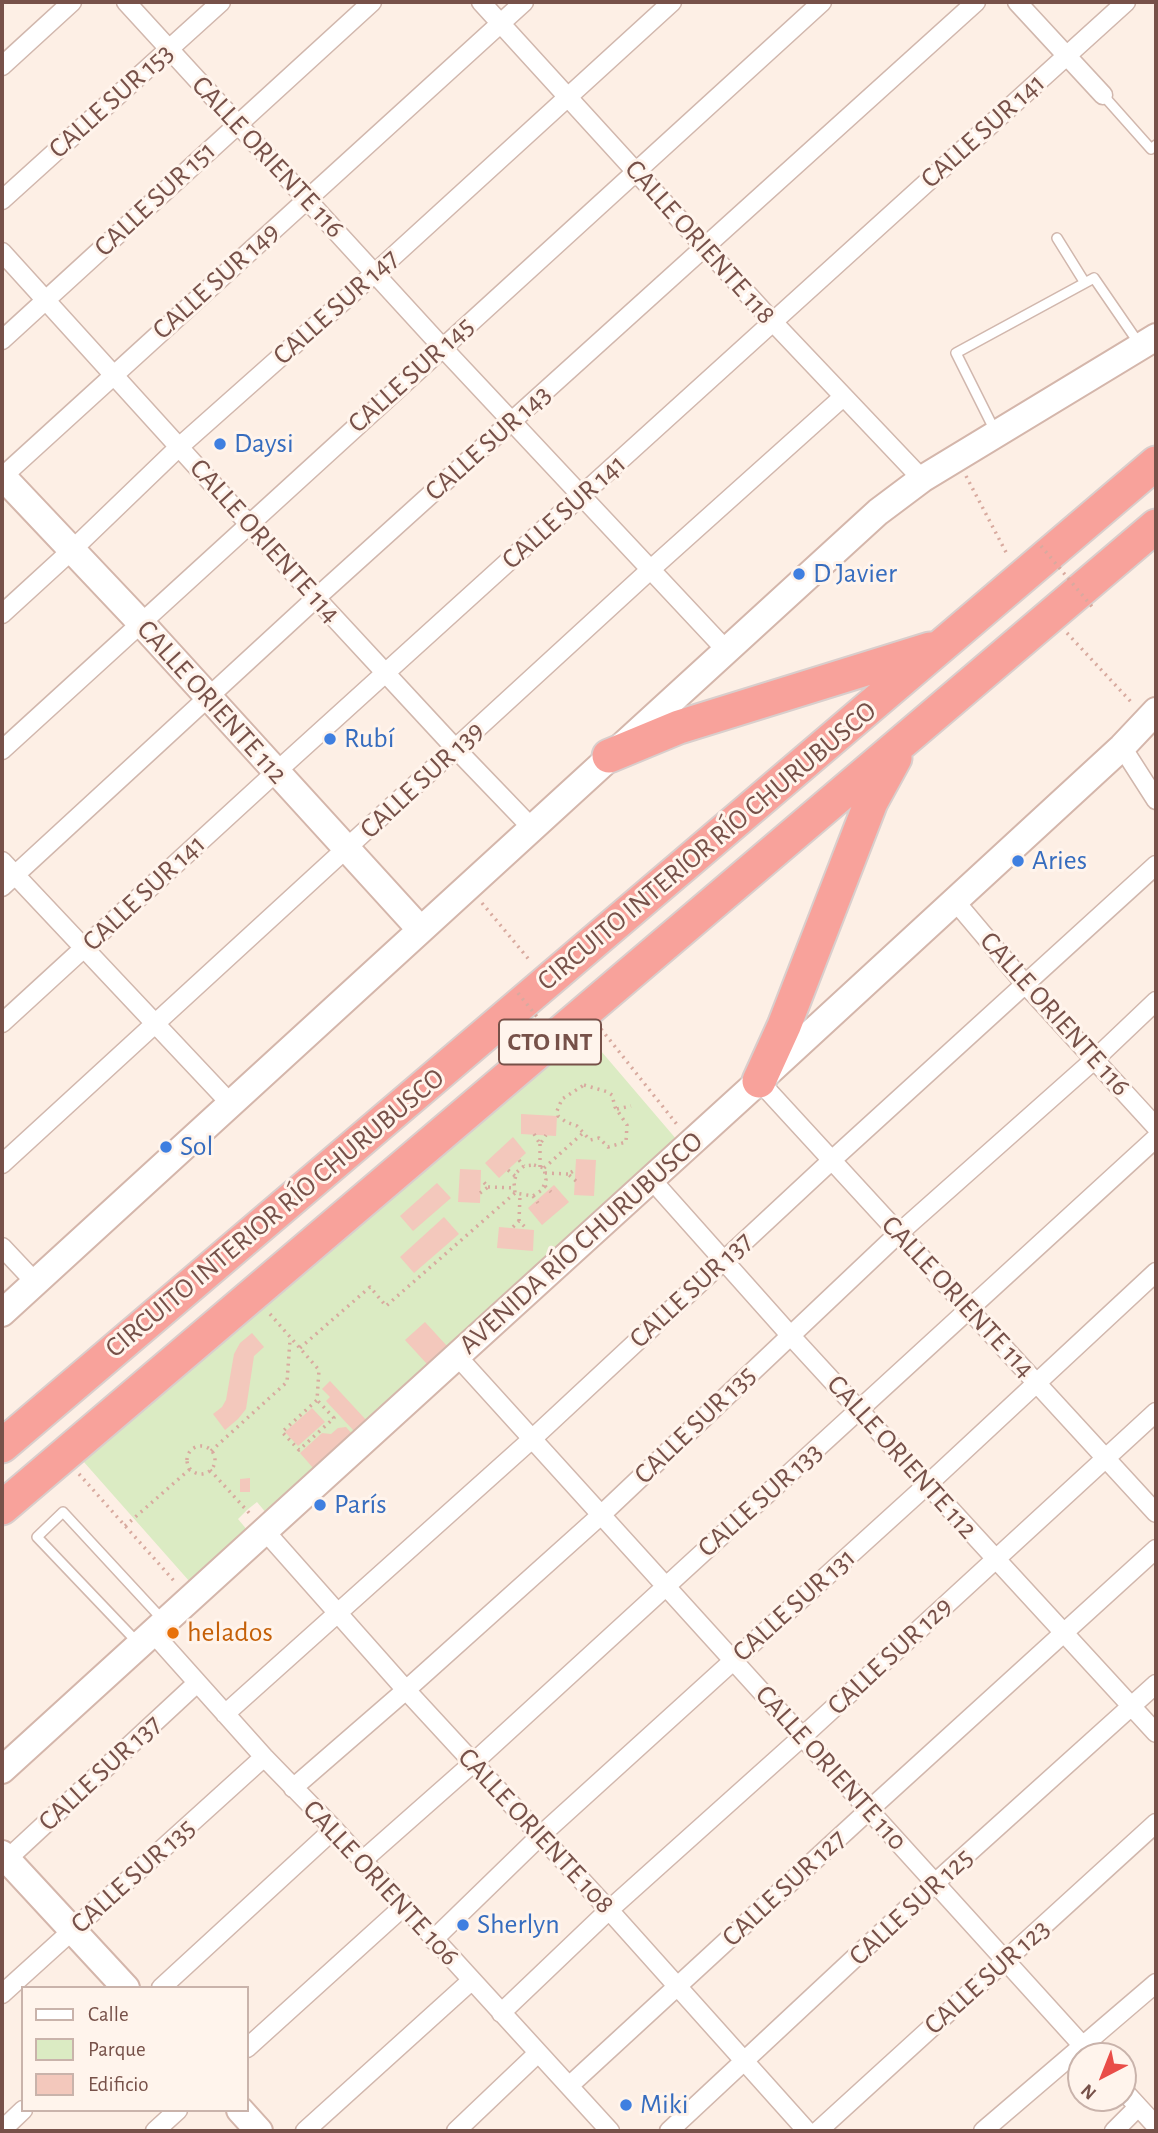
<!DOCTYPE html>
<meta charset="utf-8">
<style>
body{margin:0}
#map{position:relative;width:1158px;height:2133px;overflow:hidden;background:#fdefe5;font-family:"Alegreya Sans",sans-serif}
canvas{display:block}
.frame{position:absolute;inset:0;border:4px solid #775149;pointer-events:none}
.legend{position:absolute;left:21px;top:1986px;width:228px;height:126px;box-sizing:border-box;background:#fff4ec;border:2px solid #c9b3ab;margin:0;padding:9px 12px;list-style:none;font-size:21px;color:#775149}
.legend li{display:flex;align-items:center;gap:14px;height:35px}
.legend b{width:35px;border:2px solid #c9b3ab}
.north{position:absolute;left:1067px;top:2042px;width:70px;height:70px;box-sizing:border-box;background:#fff4ec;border:2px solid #c9b3ab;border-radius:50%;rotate:222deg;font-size:19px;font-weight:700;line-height:28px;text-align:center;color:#775149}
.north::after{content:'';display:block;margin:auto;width:24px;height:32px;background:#e94d48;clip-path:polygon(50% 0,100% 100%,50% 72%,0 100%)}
</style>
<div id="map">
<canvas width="1158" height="2133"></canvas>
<div class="frame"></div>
<ul class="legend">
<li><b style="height:9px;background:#fff"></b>Calle</li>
<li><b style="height:19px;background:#dbebc3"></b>Parque</li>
<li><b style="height:19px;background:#f3c8bc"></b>Edificio</li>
</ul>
<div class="north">N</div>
</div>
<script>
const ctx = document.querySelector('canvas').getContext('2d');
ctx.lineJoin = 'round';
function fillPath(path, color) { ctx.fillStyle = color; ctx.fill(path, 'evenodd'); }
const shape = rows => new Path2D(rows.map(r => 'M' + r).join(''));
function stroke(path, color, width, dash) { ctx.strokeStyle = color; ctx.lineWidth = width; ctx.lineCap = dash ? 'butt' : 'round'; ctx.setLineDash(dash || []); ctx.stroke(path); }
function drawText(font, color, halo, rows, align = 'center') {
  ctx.font = font + ' "Alegreya Sans",sans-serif'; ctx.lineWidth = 6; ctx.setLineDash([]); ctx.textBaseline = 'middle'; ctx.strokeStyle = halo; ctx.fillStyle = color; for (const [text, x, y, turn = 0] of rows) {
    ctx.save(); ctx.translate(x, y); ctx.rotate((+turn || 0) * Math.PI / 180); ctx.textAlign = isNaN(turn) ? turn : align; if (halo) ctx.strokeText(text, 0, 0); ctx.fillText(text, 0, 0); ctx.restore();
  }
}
const green = shape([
 [589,1037,677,1140,448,1348,446,1347,427,1364,429,1366,267,1514,257,1502,247,1510,238,1519,248,1531,190,1582,83,1461,561,1053,565,1057]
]);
const building = shape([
 [521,1114,557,1116,556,1136,521,1134],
 [513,1137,526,1153,499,1178,485,1163],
 [576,1159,596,1160,594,1196,574,1195],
 [460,1169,481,1170,480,1203,458,1202],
 [437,1183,451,1198,413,1231,400,1216],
 [554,1185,569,1202,542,1225,528,1208],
 [444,1217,459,1234,414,1273,400,1257],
 [499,1227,534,1230,533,1251,497,1248],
 [425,1322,447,1346,427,1364,405,1340],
 [252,1333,264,1347,254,1356,246,1409,238,1419,225,1430,213,1414,222,1407,226,1400,234,1354,240,1343],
 [330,1381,367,1421,355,1432,326,1401,330,1397,322,1389],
 [312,1408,325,1422,298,1446,285,1432],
 [346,1427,352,1434,314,1469,300,1453,322,1433,331,1434,338,1428],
 [250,1478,250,1492,240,1492,240,1479]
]);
const path = shape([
 [966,476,1008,556],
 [1067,633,1133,704],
 [482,903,531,962],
 [601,1029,679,1127],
 [584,1085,608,1092,612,1095,615,1107,627,1125,626,1142,608,1147,599,1138,590,1140,577,1126,566,1122,558,1116,557,1111,562,1099,584,1085],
 [617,1109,631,1106],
 [534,1134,540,1144,546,1135],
 [540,1144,540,1167],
 [519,1160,524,1166],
 [534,1165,544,1168,546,1180,542,1190,533,1196,515,1193,514,1182,517,1172,524,1166,534,1165],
 [544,1168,583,1133],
 [508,1170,515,1176],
 [545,1173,568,1174],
 [576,1181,568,1174,577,1169],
 [545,1186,551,1192],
 [488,1187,515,1188],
 [480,1193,488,1187,481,1179],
 [533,1196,538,1203],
 [519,1221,520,1195],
 [513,1227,519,1221,526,1228],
 [270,1314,319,1370,317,1400,282,1432,299,1450,334,1418,317,1400],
 [300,1348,370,1287,386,1306,515,1193],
 '187 1460a14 14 0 1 1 28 0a14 14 0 1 1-28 0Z',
 [211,1451,287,1382,290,1340],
 [210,1470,251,1515],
 [79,1474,175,1582],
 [125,1526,190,1469]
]);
const lane = shape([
 [1103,95,1151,149,1156,145],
 [1057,238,1085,283],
 [995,431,956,353,1094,278,1140,345],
 [139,1644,37,1537,63,1512,162,1619]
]);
const street = shape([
 [126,2,442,347,726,650],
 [481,2,773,322,922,479],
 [1017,2,1103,95],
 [2,66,72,2],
 [2,200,221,2],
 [2,252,316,598,455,748,531,827],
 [2,340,372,2],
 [2,477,524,2],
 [2,614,72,550,179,447,375,273,672,2],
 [1122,747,1156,800],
 [2,750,822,2],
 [2,861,230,1103],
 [2,887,316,598,976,2],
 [955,901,1025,984,1156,1127],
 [2,1023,276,772,1126,2],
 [759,1081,1156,1513],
 [2,1164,650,570,843,397],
 [651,1179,790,1335,1156,1733],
 [2,1247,35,1282],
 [457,1356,1092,2056],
 [265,1531,406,1690,609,1910,807,2131],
 [153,1633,264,1757,334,1829,610,2131],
 [225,1714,532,1439,832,1160,1156,865],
 [293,1788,406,1690,601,1515,899,1233,1095,1059,1156,1001],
 [362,1861,473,1763,1156,1138],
 [2,1864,197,1683],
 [433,1940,540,1836,928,1484,1156,1272],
 [161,1988,334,1829],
 [2,1994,264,1757],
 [501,2013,609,1910,802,1737,1156,1412],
 [247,2048,404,1906],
 [569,2086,869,1810,1156,1549],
 [1123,2090,1156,2126],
 [2,2130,23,2110],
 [155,2131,178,2110],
 [305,2131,471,1981],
 [456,2131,538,2053],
 [669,2131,935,1883,1156,1684],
 [818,2131,1156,1823],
 [983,2131,1156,1983],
 [1114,2131,1138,2107]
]);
const secondary = shape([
 [2,476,142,624,420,929],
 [2,1313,878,512,922,479,1156,337],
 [2,1770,759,1081,1122,747,1156,711],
 [2,1854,126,1988],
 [240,2110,259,2131]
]);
const highway = shape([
 [609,756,679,727,930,649],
 [759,1081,784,1026,871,802,895,758],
 [2,1446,1156,463],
 [2,1508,1156,526]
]);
const pathBridge = shape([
 [1041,546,1094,609],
 [518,993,565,1052]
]);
const markers = [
 [220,444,7,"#3f7fe0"],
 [799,574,7,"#3f7fe0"],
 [330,739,7,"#3f7fe0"],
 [1018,861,7,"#3f7fe0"],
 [166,1147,7,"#3f7fe0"],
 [320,1505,7,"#3f7fe0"],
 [173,1633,7,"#e8710a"],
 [463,1925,7,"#3f7fe0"],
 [626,2105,7,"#3f7fe0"]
];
const shields = [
 [550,1042,102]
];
const shieldNames = [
 ["CTO INT",550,1042]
];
const streetNames = [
 ["CALLE SUR 153",111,101,-42],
 ["CALLE SUR 141",983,131,-42],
 ["CALLE ORIENTE 116",268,157,47],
 ["CALLE SUR 151",155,199,-43],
 ["CALLE ORIENTE 118",700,242,48],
 ["CALLE SUR 149",216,281,-42],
 ["CALLE SUR 147",336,307,-42],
 ["CALLE SUR 145",411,375,-42],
 ["CALLE SUR 143",488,443,-42],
 ["CALLE SUR 141",564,512,-42],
 ["CALLE ORIENTE 114",265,541,48],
 ["CALLE ORIENTE 112",212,702,48],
 ["CALLE SUR 139",422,780,-43],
 ["CIRCUITO INTERIOR RÍO CHURUBUSCO",707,846,-40],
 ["CALLE SUR 141",144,893,-43],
 ["CALLE ORIENTE 116",1055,1014,48],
 ["CIRCUITO INTERIOR RÍO CHURUBUSCO",275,1213,-40],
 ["AVENIDA RÍO CHURUBUSCO",581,1243,-42],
 ["CALLE SUR 137",691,1290,-43],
 ["CALLE ORIENTE 114",958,1297,47],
 ["CALLE SUR 135",695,1425,-44],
 ["CALLE ORIENTE 112",902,1457,48],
 ["CALLE SUR 133",760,1500,-42],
 ["CALLE SUR 131",794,1605,-42],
 ["CALLE SUR 129",890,1656,-43],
 ["CALLE ORIENTE 110",831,1768,48],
 ["CALLE SUR 137",100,1773,-43],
 ["CALLE ORIENTE 108",536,1831,47],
 ["CALLE SUR 135",133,1876,-42],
 ["CALLE ORIENTE 106",381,1883,47],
 ["CALLE SUR 127",784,1888,-43],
 ["CALLE SUR 125",911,1907,-43],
 ["CALLE SUR 123",987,1977,-42]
];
const shopNames = [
 ["Daysi",234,444],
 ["D Javier",813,574],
 ["Rubí",344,739],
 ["Aries",1032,861],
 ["Sol",180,1147],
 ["París",334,1505],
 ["Sherlyn",477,1925],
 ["Miki",640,2105]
];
const foodNames = [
 ["helados",187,1633]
];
fillPath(green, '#dbebc3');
fillPath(building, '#f3c8bc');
stroke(lane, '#d1b7ad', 12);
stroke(street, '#d1b7ad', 21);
stroke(secondary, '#d4b6ab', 30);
stroke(highway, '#d9cecc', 37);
stroke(path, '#d8aa9f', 3.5, [2, 5]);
stroke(lane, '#fff', 9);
stroke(street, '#fff', 18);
stroke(secondary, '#fff', 26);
stroke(highway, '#f8a29b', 33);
stroke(pathBridge, '#d8aa9f', 3.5, [2, 5]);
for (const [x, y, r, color] of markers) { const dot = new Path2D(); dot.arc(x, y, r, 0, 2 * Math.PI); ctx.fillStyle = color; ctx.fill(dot); stroke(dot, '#fff4ec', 2.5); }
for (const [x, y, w] of shields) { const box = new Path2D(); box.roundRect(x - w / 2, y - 22.5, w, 45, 5); ctx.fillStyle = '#fff4ec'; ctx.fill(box); stroke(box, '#775149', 2); }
drawText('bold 26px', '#775149', null, shieldNames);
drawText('28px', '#775149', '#fff4ec', streetNames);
drawText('28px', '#366cbe', '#fff4ec', shopNames, 'left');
drawText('28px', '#c56008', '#fff4ec', foodNames, 'left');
</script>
